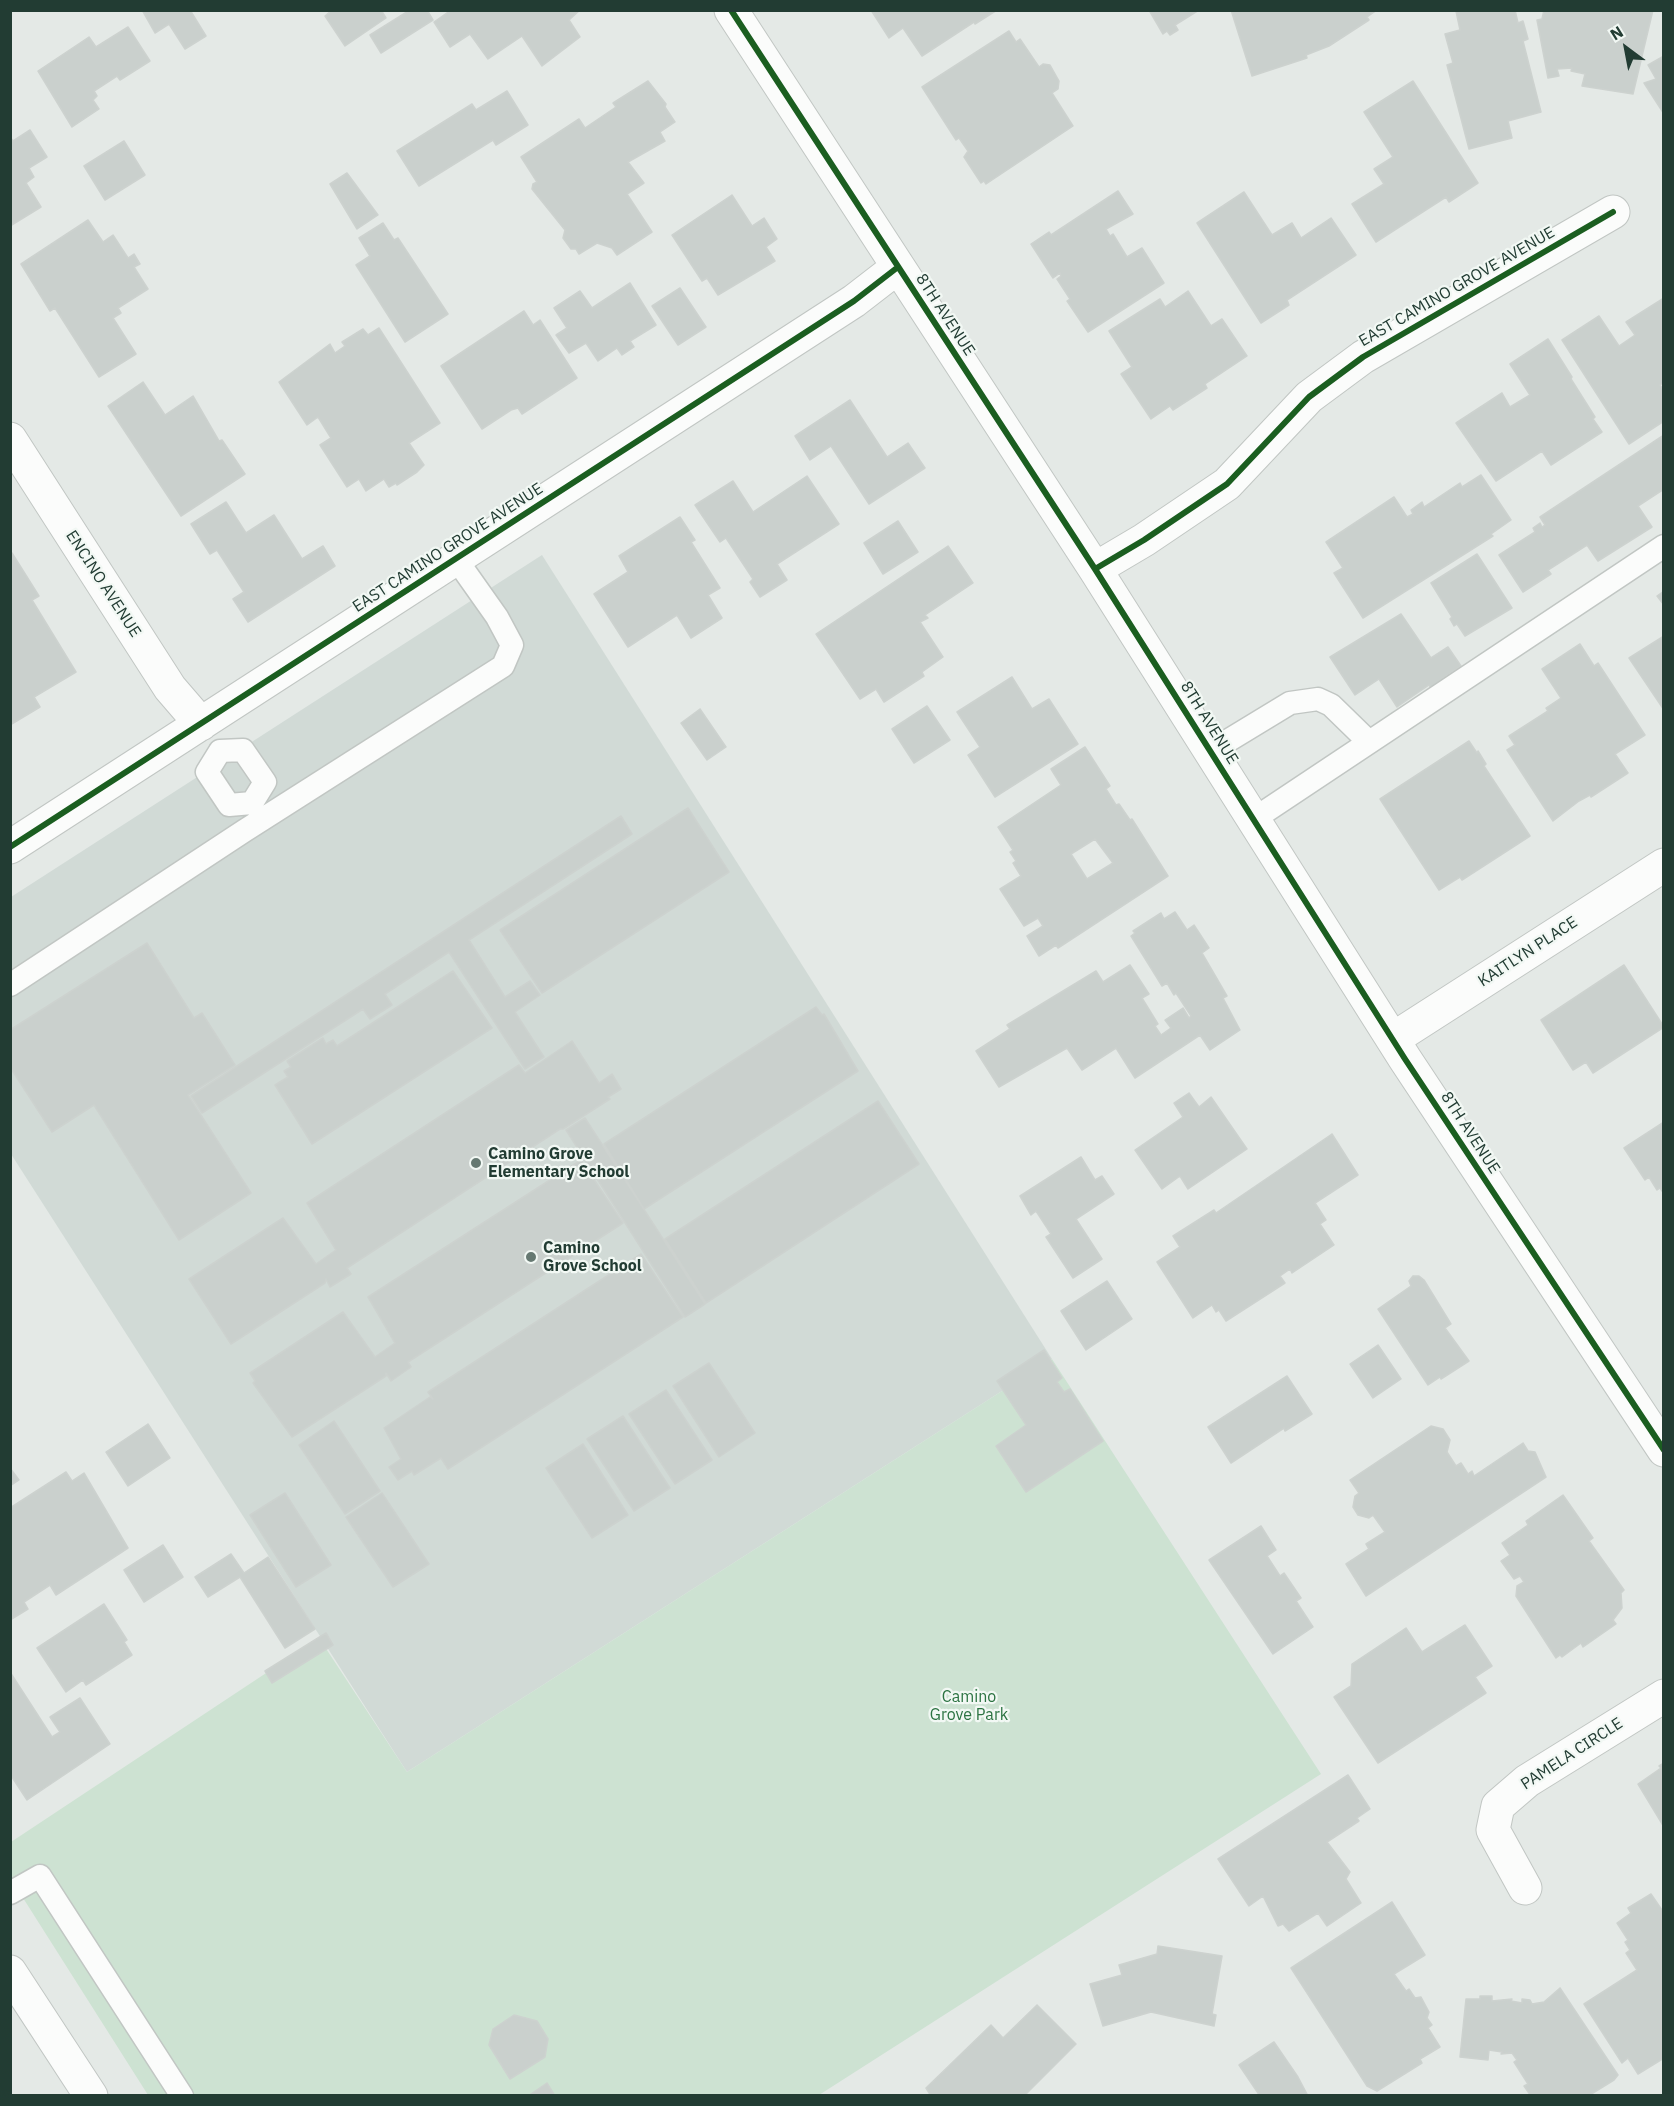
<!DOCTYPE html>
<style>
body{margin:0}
#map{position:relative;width:1674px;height:2106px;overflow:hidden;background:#e4e9e6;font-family:"IBM Plex Sans",sans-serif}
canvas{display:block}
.frame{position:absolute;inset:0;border:12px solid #223c33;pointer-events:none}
.north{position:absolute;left:1596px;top:18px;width:60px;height:60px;-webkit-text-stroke:4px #f2f8f4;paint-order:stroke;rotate:328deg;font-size:16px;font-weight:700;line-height:24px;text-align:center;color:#223c33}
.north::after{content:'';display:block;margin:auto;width:21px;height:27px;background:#223c33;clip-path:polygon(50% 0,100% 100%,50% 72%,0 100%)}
</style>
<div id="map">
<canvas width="1674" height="2106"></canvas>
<div class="frame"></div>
<div class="north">N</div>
</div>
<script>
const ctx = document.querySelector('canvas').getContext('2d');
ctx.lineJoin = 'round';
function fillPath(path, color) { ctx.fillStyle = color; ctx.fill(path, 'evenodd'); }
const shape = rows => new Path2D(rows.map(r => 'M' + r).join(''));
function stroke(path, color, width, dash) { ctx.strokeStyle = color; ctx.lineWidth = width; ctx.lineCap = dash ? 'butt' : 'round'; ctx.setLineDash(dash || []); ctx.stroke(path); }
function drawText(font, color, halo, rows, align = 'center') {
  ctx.font = font + ' "IBM Plex Sans",sans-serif'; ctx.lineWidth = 4.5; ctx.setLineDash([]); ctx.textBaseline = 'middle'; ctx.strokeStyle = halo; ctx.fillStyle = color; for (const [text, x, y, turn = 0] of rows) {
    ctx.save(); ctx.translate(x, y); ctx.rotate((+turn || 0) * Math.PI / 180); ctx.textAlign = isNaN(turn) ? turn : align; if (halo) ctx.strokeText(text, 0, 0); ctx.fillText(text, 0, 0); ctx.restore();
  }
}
const built = shape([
 [542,555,1052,1359,407,1772,11,1154,11,897]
]);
const green = shape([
 [1052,1359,1321,1774,819,2095,148,2095,11,1879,11,1842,319,1638,407,1772]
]);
const building = shape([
 [142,10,190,10,206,36,185,49,169,24,155,33,142,10],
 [332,10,381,10,386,18,345,46,325,16,332,10],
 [410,10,427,10,433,20,381,53,370,35,410,10],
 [451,10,580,10,569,20,580,37,542,66,522,36,488,59,470,34,450,47,434,22,451,10],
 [871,10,997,10,975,24,974,22,922,56,903,28,889,38,871,10],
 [1149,10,1199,10,1175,25,1178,30,1170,35,1167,31,1163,34,1149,10],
 [1231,10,1377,10,1367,17,1369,20,1329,46,1306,55,1307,58,1252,76,1231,10],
 [1515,10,1518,23,1523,21,1528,39,1523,41,1541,112,1508,121,1512,138,1469,149,1447,65,1453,63,1445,34,1460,30,1456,11,1515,10],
 [1544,10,1653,10,1633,94,1582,86,1585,74,1571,71,1572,68,1557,69,1559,76,1548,78,1537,20,1542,19,1544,10],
 [128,27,150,61,120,80,117,76,94,91,97,96,93,100,99,109,72,127,38,71,89,37,96,47,128,27],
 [1009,31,1016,42,1020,39,1039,67,1043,64,1050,65,1059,81,1058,89,1052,93,1073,126,986,184,984,181,981,183,964,157,968,151,959,138,956,140,922,87,1009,31],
 [1664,56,1664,114,1644,83,1656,79,1648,65,1664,56],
 [648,81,666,104,665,107,675,122,660,132,665,141,628,162,644,183,627,194,652,232,617,255,612,248,597,243,579,254,576,249,571,249,563,238,565,230,532,189,533,184,537,182,521,157,579,119,585,128,616,107,613,103,648,81],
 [1413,81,1478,183,1449,202,1446,197,1376,242,1352,204,1384,184,1374,169,1393,157,1364,112,1413,81],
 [507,91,528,125,496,145,493,140,419,186,397,151,472,104,476,110,507,91],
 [30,130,47,157,29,168,34,177,26,183,41,207,10,226,10,137,13,141,30,130],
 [124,141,145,175,105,200,84,166,124,141],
 [347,173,378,215,357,229,330,184,347,173],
 [1118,191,1133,214,1106,229,1110,236,1113,234,1127,257,1142,248,1164,283,1088,332,1067,301,1070,299,1057,279,1061,276,1060,273,1053,278,1031,244,1049,232,1051,235,1118,191],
 [1244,192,1272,235,1292,223,1301,238,1331,218,1356,255,1287,300,1289,305,1261,323,1197,223,1244,192],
 [732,195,752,226,764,218,777,239,766,247,775,261,718,295,707,278,702,281,672,235,732,195],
 [88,220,103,242,113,235,128,258,134,254,140,264,134,267,148,289,118,308,121,313,113,318,136,354,99,377,55,308,50,311,21,264,88,220],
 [383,223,394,240,398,238,448,314,405,342,356,265,370,256,359,238,383,223],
 [630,283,656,325,630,341,634,347,622,355,617,348,598,361,586,343,569,353,556,335,567,328,554,308,580,291,592,308,630,283],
 [680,288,706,327,678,345,652,306,680,288],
 [1188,291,1211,326,1222,319,1247,356,1205,384,1207,388,1173,410,1170,406,1151,419,1121,374,1132,367,1109,331,1160,299,1165,307,1188,291],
 [1664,298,1664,382,1660,385,1664,391,1664,421,1629,444,1562,340,1599,316,1619,346,1635,335,1626,322,1664,298],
 [524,311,533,325,540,320,577,378,522,414,518,408,511,410,482,429,441,366,524,311],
 [379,328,440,423,409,443,424,465,417,472,397,485,396,483,389,487,384,479,366,491,359,479,347,487,320,445,331,438,318,417,307,425,279,382,330,344,335,353,345,346,342,342,363,329,368,335,379,328],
 [1548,339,1572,377,1571,379,1595,417,1593,419,1602,432,1551,465,1542,451,1496,481,1456,423,1502,393,1510,407,1530,395,1510,364,1548,339],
 [143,382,165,415,193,396,219,441,222,440,245,474,181,516,108,406,143,382],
 [850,400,887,457,908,443,925,468,869,504,831,446,810,460,795,436,850,400],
 [1664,435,1664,489,1638,506,1652,527,1598,561,1587,545,1548,570,1551,574,1523,592,1499,555,1535,532,1533,528,1540,523,1542,527,1545,525,1540,517,1664,435],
 [1481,475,1511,520,1491,534,1493,536,1363,618,1334,573,1343,568,1326,542,1394,497,1407,517,1413,514,1411,510,1422,502,1424,507,1460,483,1462,487,1481,475],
 [807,476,839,524,777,564,787,580,760,597,750,582,753,579,726,538,720,542,695,505,733,481,753,512,807,476],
 [226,502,246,533,274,515,302,559,323,546,335,566,248,622,233,599,244,592,217,550,210,554,191,524,226,502],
 [680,517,695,540,691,542,720,588,708,595,722,618,691,638,677,615,628,647,594,594,628,572,619,556,680,517],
 [898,521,918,552,883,574,864,543,898,521],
 [948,546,973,583,925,615,928,618,920,622,943,657,922,672,924,676,884,702,876,689,860,699,816,634,948,546],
 [12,553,39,596,32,600,76,672,34,697,40,707,10,725,12,553],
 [1477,554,1512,608,1465,636,1457,624,1454,626,1450,619,1452,617,1431,583,1477,554],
 [1664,591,1664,605,1657,596,1664,591],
 [1401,614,1431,658,1448,647,1461,666,1439,681,1442,686,1433,691,1429,685,1397,707,1379,679,1355,695,1330,657,1401,614],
 [1664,636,1664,710,1629,658,1664,636],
 [1580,644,1594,666,1598,663,1645,735,1615,754,1628,773,1591,797,1590,795,1579,801,1553,821,1507,750,1515,745,1509,736,1548,711,1546,708,1561,698,1542,669,1580,644],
 [1012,677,1032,709,1049,699,1078,744,995,797,968,755,980,747,957,712,1012,677],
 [927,706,950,740,914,763,892,729,927,706],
 [700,709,726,747,707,760,681,723,700,709],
 [1469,741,1477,753,1478,751,1486,764,1484,766,1530,836,1462,880,1460,877,1439,890,1380,799,1469,741],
 [1085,747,1110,786,1106,789,1116,805,1119,804,1130,820,1132,819,1168,876,1058,948,1056,945,1039,956,1027,936,1043,926,1038,918,1024,926,1000,889,1021,876,1013,863,1016,861,1010,852,1013,850,998,827,1061,785,1051,769,1085,747],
 [1095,839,1113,863,1087,879,1071,854,1095,839],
 [688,808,729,872,542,993,500,930,688,808],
 [621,816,632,834,469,940,505,997,530,981,540,995,515,1012,544,1057,525,1069,449,952,385,994,392,1005,370,1019,363,1009,202,1113,191,1096,621,816],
 [1175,912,1187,930,1194,925,1209,948,1202,953,1227,996,1223,998,1240,1030,1210,1050,1200,1035,1135,1078,1116,1048,1082,1070,1067,1048,999,1087,976,1051,1010,1029,1007,1025,1096,971,1103,982,1130,965,1149,994,1142,998,1158,1024,1155,1026,1161,1035,1171,1028,1165,1020,1183,1008,1189,1018,1191,1016,1176,993,1174,995,1167,983,1162,986,1131,936,1135,933,1133,931,1161,913,1164,919,1175,912],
 [147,943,194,1018,202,1013,235,1065,188,1095,251,1193,179,1240,94,1105,52,1132,10,1067,10,1030,147,943],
 [1624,965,1664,1027,1593,1073,1586,1062,1573,1070,1541,1020,1624,965],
 [453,971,492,1028,312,1144,275,1085,288,1077,284,1071,291,1067,287,1061,323,1038,326,1044,333,1040,337,1046,453,971],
 [816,1007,822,1015,824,1014,858,1071,644,1209,604,1144,816,1007],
 [572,1041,599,1083,612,1074,621,1089,608,1097,610,1099,563,1129,560,1129,347,1268,351,1274,330,1287,326,1279,325,1283,231,1344,189,1279,283,1218,316,1264,336,1250,307,1203,519,1065,525,1073,572,1041],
 [1189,1093,1199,1107,1211,1097,1247,1149,1188,1189,1180,1176,1162,1189,1135,1150,1183,1117,1174,1103,1189,1093],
 [878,1101,919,1164,706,1303,665,1239,878,1101],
 [585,1118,705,1304,685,1317,566,1130,585,1118],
 [1664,1122,1664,1190,1662,1191,1660,1188,1657,1190,1649,1177,1645,1180,1624,1148,1664,1122],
 [1332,1134,1358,1175,1315,1203,1326,1220,1320,1224,1334,1245,1292,1273,1290,1269,1280,1276,1285,1283,1226,1321,1219,1310,1216,1312,1212,1305,1193,1318,1157,1262,1180,1247,1173,1236,1214,1210,1216,1213,1332,1134],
 [1081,1157,1095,1180,1102,1176,1114,1194,1076,1219,1102,1259,1073,1278,1046,1237,1051,1234,1036,1211,1031,1215,1020,1196,1081,1157],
 [581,1160,623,1223,408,1362,411,1367,391,1381,386,1373,386,1376,292,1437,253,1383,255,1381,250,1373,343,1312,375,1357,395,1343,368,1297,581,1160],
 [641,1254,683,1317,448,1469,441,1458,414,1475,412,1471,398,1480,389,1467,401,1459,384,1428,430,1397,433,1399,428,1392,641,1254],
 [1413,1276,1419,1276,1424,1280,1451,1324,1445,1328,1469,1361,1441,1379,1440,1377,1428,1385,1378,1309,1411,1286,1409,1281,1413,1276],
 [1107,1281,1132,1319,1086,1350,1061,1311,1107,1281],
 [1378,1345,1401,1379,1373,1398,1350,1364,1378,1345],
 [1044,1350,1062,1378,1057,1382,1064,1392,1070,1389,1103,1441,1026,1492,996,1446,1026,1425,997,1381,1044,1350],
 [709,1363,755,1433,719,1457,673,1386,709,1363],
 [1287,1376,1312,1414,1285,1431,1284,1428,1231,1463,1208,1427,1287,1376],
 [666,1390,712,1460,675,1484,629,1414,666,1390],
 [623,1416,670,1488,634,1511,587,1439,623,1416],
 [334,1421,380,1491,345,1514,299,1445,334,1421],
 [148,1424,170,1458,128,1486,106,1452,148,1424],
 [1431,1426,1443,1429,1450,1440,1447,1452,1456,1466,1461,1463,1468,1474,1472,1471,1474,1476,1523,1443,1528,1451,1535,1452,1546,1477,1366,1596,1346,1564,1369,1549,1366,1544,1385,1532,1373,1515,1369,1518,1358,1515,1353,1507,1355,1496,1359,1493,1350,1480,1431,1426],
 [583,1444,628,1515,592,1538,546,1468,583,1444],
 [10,1468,19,1480,10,1486,10,1468],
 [66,1472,72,1481,84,1473,128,1548,56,1595,50,1585,24,1602,28,1609,10,1620,10,1508,66,1472],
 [285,1493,331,1565,296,1587,250,1515,285,1493],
 [382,1493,429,1564,393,1587,346,1517,382,1493],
 [1563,1495,1593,1538,1589,1541,1624,1590,1621,1593,1622,1608,1613,1620,1616,1624,1583,1647,1581,1643,1562,1657,1560,1655,1556,1658,1516,1596,1517,1586,1524,1582,1520,1576,1514,1579,1501,1561,1510,1555,1502,1543,1528,1525,1526,1521,1563,1495],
 [1261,1526,1276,1550,1267,1556,1280,1576,1284,1573,1301,1598,1296,1601,1313,1627,1273,1654,1209,1560,1261,1526],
 [163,1545,183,1577,144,1602,124,1570,163,1545],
 [231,1554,244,1573,268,1557,315,1629,285,1648,240,1577,208,1597,195,1577,231,1554],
 [104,1604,127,1640,124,1642,132,1655,86,1685,83,1680,66,1692,37,1648,104,1604],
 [1465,1625,1492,1666,1475,1677,1486,1693,1378,1763,1334,1697,1351,1686,1352,1664,1406,1628,1422,1652,1465,1625],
 [326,1633,333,1645,272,1683,265,1671,326,1633],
 [10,1672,52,1737,60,1732,50,1717,80,1698,110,1744,27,1800,10,1774,10,1672],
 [1664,1763,1664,1827,1638,1784,1661,1768,1659,1766,1664,1763],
 [1348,1775,1370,1809,1357,1818,1359,1821,1327,1842,1350,1872,1346,1879,1361,1903,1327,1926,1318,1913,1289,1931,1283,1924,1278,1926,1263,1896,1249,1906,1218,1859,1348,1775],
 [1651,1894,1664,1913,1664,2058,1638,2074,1628,2058,1622,2063,1584,2004,1637,1970,1626,1953,1630,1950,1625,1942,1628,1940,1617,1923,1631,1913,1628,1908,1651,1894],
 [1392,1902,1425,1955,1394,1974,1406,1991,1409,1989,1415,1998,1421,1997,1429,2012,1427,2018,1432,2025,1428,2028,1440,2047,1420,2059,1422,2063,1377,2091,1367,2086,1291,1968,1392,1902],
 [1158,1946,1222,1956,1212,2014,1216,2015,1214,2026,1151,2012,1103,2026,1090,1984,1122,1975,1119,1965,1157,1954,1158,1946],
 [1560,1988,1618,2075,1614,2080,1588,2096,1531,2096,1524,2086,1528,2084,1514,2062,1517,2060,1512,2053,1501,2054,1502,2052,1489,2050,1488,2060,1460,2057,1466,1999,1480,1999,1480,1996,1492,1996,1492,2001,1512,1999,1511,2001,1522,2003,1522,1999,1530,2000,1532,2004,1544,2002,1560,1988],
 [1037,2005,1076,2044,1024,2096,931,2096,926,2088,991,2025,1003,2038,1037,2005],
 [514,2015,537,2021,548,2039,545,2057,510,2079,489,2045,493,2029,514,2015],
 [1274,2042,1298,2077,1308,2096,1260,2096,1239,2065,1274,2042],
 [547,2083,555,2096,528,2096,547,2083]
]);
const service = shape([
 [220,751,207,772,229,805,252,803],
 [220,751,243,750,265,782,252,803],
 [1211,751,1290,703,1318,699,1331,705,1369,742],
 [1254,819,1664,546],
 [10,985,244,831,503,666,512,645,497,617,456,559],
 [10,1893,40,1876,182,2096]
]);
const minor = shape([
 [731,10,1095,569,1405,1059,1664,1450],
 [10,439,170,688,201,724],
 [1095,569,1144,540,1227,484,1309,397,1363,357,1613,212],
 [10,847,854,301,898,267],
 [1393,1039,1664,865],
 [1525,1888,1493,1830,1498,1806,1527,1781,1664,1696]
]);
const tertiary = shape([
 [10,1972,91,2096]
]);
const cycleway = shape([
 [731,10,1095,569,1405,1059,1664,1450],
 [1095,569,1144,540,1227,484,1309,397,1363,357,1613,212],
 [10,847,854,301,898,267]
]);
const markers = [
 [476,1163,6,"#667972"],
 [531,1257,6,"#667972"]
];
const streetNames = [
 ["EAST CAMINO GROVE AVENUE",1457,287,-30],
 ["8TH AVENUE",945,315,57],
 ["EAST CAMINO GROVE AVENUE",448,548,-33],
 ["ENCINO AVENUE",103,584,57],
 ["8TH AVENUE",1209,723,58],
 ["KAITLYN PLACE",1528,952,-33],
 ["8TH AVENUE",1470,1133,57],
 ["PAMELA CIRCLE",1572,1754,-33]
];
const poiNames = [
 ["Camino Grove",488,1154],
 ["Elementary School",488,1172],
 ["Camino",543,1248],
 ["Grove School",543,1266]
];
const parkNames = [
 ["Camino",969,1697],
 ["Grove Park",969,1715]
];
fillPath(built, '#d1dad6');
fillPath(green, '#cde2d2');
fillPath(building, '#cad0cd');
stroke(building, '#cdd2cf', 1.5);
stroke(service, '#c1c6c3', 25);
stroke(minor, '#c1c6c3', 35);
stroke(tertiary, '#c1c6c3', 35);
stroke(service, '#fbfcfb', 22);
stroke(minor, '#fbfcfb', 33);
stroke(tertiary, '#fbfcfb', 33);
stroke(cycleway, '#1b5e20', 6);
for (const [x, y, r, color] of markers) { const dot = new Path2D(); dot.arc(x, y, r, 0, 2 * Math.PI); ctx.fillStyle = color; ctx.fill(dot); stroke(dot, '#f2f8f4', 2); }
drawText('16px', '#223c33', '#f2f8f4', streetNames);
drawText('bold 16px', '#223c33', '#f2f8f4', poiNames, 'left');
drawText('16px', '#2c7342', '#f2f8f4', parkNames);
</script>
